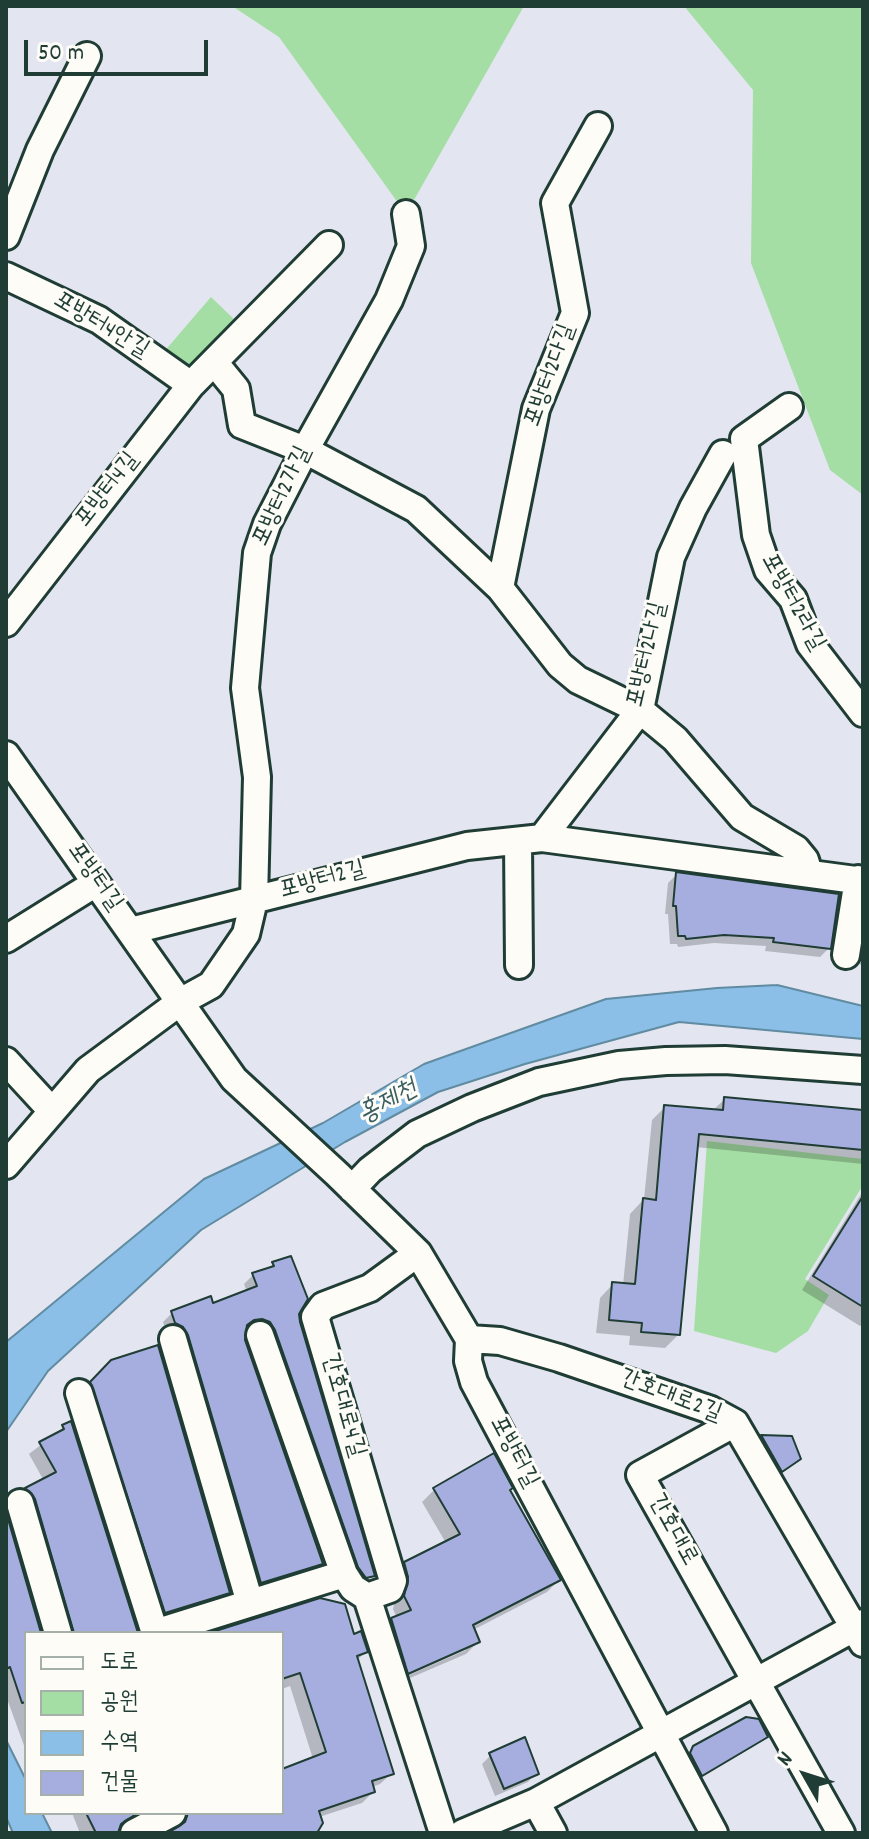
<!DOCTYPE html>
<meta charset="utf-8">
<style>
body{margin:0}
#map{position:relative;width:869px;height:1839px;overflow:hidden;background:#e3e5f0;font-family:Dekko,"Poor Story",sans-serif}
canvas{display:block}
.frame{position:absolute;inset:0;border:8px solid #1f3d34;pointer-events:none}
.legend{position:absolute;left:24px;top:1631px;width:260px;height:184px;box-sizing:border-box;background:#fdfcf7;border:2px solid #a4b0a9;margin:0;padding:10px 14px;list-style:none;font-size:24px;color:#1f3d34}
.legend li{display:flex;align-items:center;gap:16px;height:40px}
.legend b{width:40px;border:2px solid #a4b0a9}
.north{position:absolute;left:765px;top:1735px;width:80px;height:80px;-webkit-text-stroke:6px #fdfcf7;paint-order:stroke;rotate:309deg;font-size:22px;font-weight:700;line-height:32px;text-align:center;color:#1f3d34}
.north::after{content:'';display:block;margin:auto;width:28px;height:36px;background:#1f3d34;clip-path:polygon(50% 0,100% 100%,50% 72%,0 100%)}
.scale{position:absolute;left:24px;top:40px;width:184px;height:36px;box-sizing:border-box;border:4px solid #1f3d34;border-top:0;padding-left:10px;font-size:24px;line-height:28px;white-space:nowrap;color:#1f3d34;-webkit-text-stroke:6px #fdfcf7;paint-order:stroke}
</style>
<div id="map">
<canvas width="869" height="1839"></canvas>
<div class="frame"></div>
<ul class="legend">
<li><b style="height:10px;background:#fdfcf7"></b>도로</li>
<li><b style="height:22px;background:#a4dea4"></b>공원</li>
<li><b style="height:22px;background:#8bbfe8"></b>수역</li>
<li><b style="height:22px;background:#a6aedf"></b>건물</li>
</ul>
<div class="north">N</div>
<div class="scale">50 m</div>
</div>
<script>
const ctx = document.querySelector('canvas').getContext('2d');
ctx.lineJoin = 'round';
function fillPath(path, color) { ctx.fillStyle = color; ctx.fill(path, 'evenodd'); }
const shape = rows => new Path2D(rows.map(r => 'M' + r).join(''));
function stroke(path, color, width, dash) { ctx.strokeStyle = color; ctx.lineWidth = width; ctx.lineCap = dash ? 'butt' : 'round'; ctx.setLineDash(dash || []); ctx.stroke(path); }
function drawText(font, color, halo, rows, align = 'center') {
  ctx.font = font + ' Dekko,"Poor Story",sans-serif'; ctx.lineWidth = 6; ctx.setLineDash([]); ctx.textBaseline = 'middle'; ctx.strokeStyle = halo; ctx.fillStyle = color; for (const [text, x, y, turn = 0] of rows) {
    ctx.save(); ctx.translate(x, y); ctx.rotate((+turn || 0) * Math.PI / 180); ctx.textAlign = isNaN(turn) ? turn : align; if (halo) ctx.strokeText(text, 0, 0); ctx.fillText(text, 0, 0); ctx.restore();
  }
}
const green = shape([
 [232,6,524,6,406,214,279,37],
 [684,6,863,6,863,495,830,470,751,263,753,90],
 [211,297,238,323,191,374,162,354],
 [707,1141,863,1159,863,1185,805,1279,829,1295,808,1331,776,1353,694,1331]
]);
const water = shape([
 [777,985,863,1006,863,1039,679,1022,525,1064,438,1092,345,1142,201,1230,48,1371,6,1432,6,1342,204,1179,323,1123,424,1064,606,999,717,988,777,985],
 [6,1740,26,1780,26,1813,42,1813,52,1833,13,1833,6,1817,6,1740]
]);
const shadow = shape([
 [677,874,829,948,820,957,765,951,766,946,714,943,678,947,677,944,670,944,668,914,665,914,668,883],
 [863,911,863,965,854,963],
 [725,1099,863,1112,863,1164,696,1147,678,1335,665,1348,629,1345,630,1336,596,1333,600,1298,613,1284,623,1285,630,1214,644,1199,652,1120,665,1107,712,1111],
 [863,1191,863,1324,860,1326,802,1290],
 [273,1264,297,1313,372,1575,364,1584,357,1585,252,1327,245,1328,243,1340,321,1563,312,1572,252,1591,163,1322,172,1313,212,1305,247,1292,244,1284,253,1275,267,1271],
 [113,1361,228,1592,219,1601,157,1620,83,1392],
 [64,1427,136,1633,61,1633,16,1501,27,1490,44,1481,29,1454],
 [762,1437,790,1438,799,1459,773,1479,753,1446],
 [434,1490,508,1490,559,1580,547,1592,473,1630,478,1642,466,1654,396,1684,379,1632,397,1618,393,1609,397,1591,393,1576,405,1564,446,1543,422,1502],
 [466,1646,466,1650,400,1679,398,1676],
 [6,1515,39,1633,26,1633,26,1751,6,1696],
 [320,1600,366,1652,356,1661,392,1773,380,1784,372,1787,373,1792,362,1803,319,1817,315,1833,170,1833,178,1825,175,1816,170,1813,282,1813,282,1770,313,1759,290,1686,282,1689,282,1633,215,1633],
 [765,1736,756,1745,693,1783,684,1757,694,1747],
 [491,1755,536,1773,528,1782,495,1796,482,1764],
 [72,1813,145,1813,117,1829,116,1833,80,1833]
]);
const building = shape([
 [676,872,839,894,831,949,773,942,774,938,724,935,686,939,685,936,678,936,676,906,673,906,676,872],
 [724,1097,863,1110,863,1150,699,1134,680,1335,641,1332,642,1323,609,1320,612,1282,635,1284,643,1198,656,1200,664,1105,723,1110,724,1097],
 [863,1196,863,1307,813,1276,863,1196],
 [291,1256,308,1299,299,1314,300,1322,375,1576,366,1578,358,1567,275,1330,270,1322,262,1319,254,1320,247,1325,245,1340,323,1564,261,1583,188,1335,183,1327,175,1323,171,1311,211,1296,213,1303,257,1286,252,1273,274,1266,272,1262,291,1256],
 [158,1345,230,1593,165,1613,90,1382,111,1360,158,1345],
 [71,1421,138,1633,74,1633,35,1499,25,1488,56,1472,39,1442,64,1429,62,1425,71,1421],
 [761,1435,792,1436,801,1459,782,1472,761,1435],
 [494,1453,513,1488,510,1490,561,1580,473,1625,480,1642,408,1674,391,1618,411,1610,404,1596,408,1577,404,1562,460,1534,433,1488,494,1453],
 [6,1512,41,1633,26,1633,26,1702,22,1703,10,1667,6,1669,6,1512],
 [320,1598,345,1604,354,1634,361,1631,368,1652,357,1656,394,1774,372,1781,375,1792,319,1811,323,1823,317,1833,168,1833,185,1822,188,1813,282,1813,282,1769,326,1752,300,1673,282,1679,282,1633,209,1633,320,1598],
 [746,1717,759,1719,768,1737,702,1776,690,1753,693,1746,746,1717],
 [525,1737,539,1774,504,1789,489,1753,525,1737],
 [86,1813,138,1813,121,1824,118,1833,96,1833,86,1813]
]);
const minor = shape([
 [6,236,40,150,87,56],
 [6,276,99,320,191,385],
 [214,362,236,389,242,425,305,450,416,509,500,588,560,665,578,680,640,710,675,739,742,817,796,849,805,860,809,873],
 [789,407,744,439,756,535,768,570,793,599,810,644,863,713],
 [500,588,536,409,575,313,555,203,598,126],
 [6,623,191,385,329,245],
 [6,755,234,1079,337,1174,418,1253,469,1339,468,1361,474,1382,714,1833],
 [542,838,640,710,671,557,693,508,723,454],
 [518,841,519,965],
 [130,931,467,846,542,838,863,881],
 [6,939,96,883],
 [846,955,858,879],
 [6,1061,52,1111],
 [6,1165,88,1070,180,1002,211,985,246,934,254,900,257,777,245,688,257,553,267,524,305,450,389,300,411,246,406,214],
 [352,1189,370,1170,417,1134,472,1108,539,1082,619,1065,666,1061,725,1060,863,1070],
 [260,1335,344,1574],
 [173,1339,250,1603],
 [469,1339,500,1341,559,1358,711,1410,735,1423,863,1643],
 [79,1393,155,1633],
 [735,1423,640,1475,841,1833],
 [20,1503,58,1633],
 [367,1597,390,1589,393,1581,315,1317,323,1306,370,1288,418,1253],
 [155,1633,344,1574,353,1588,367,1597,443,1833],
 [536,1802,553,1833],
 [134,1833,172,1813],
 [463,1833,536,1802,863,1623]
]);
const streetNames = [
 ["포방터4안길",100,327,31],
 ["포방터2다길",552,376,-70],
 ["포방터4길",109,491,-52],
 ["포방터2가길",284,497,-65],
 ["포방터2라길",791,603,61],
 ["포방터2나길",649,655,-77],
 ["포방터길",93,878,55],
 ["포방터2길",323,882,-15],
 ["간호대로2길",670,1398,21],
 ["간호대로4길",341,1406,74],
 ["포방터길",512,1453,62],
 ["간호대로",671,1531,61]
];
const waterNames = [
 ["홍제천",389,1104,-29]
];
fillPath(green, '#a4dea4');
fillPath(water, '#8bbfe8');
stroke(water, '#608ba0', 2);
fillPath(shadow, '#0003');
fillPath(building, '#a6aedf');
stroke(building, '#1f3d34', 2);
stroke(minor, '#1f3d34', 32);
stroke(minor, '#fdfcf7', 26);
drawText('24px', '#1f3d34', '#fdfcf7', streetNames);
drawText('italic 26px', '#3a5e61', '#fdfcf7', waterNames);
</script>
